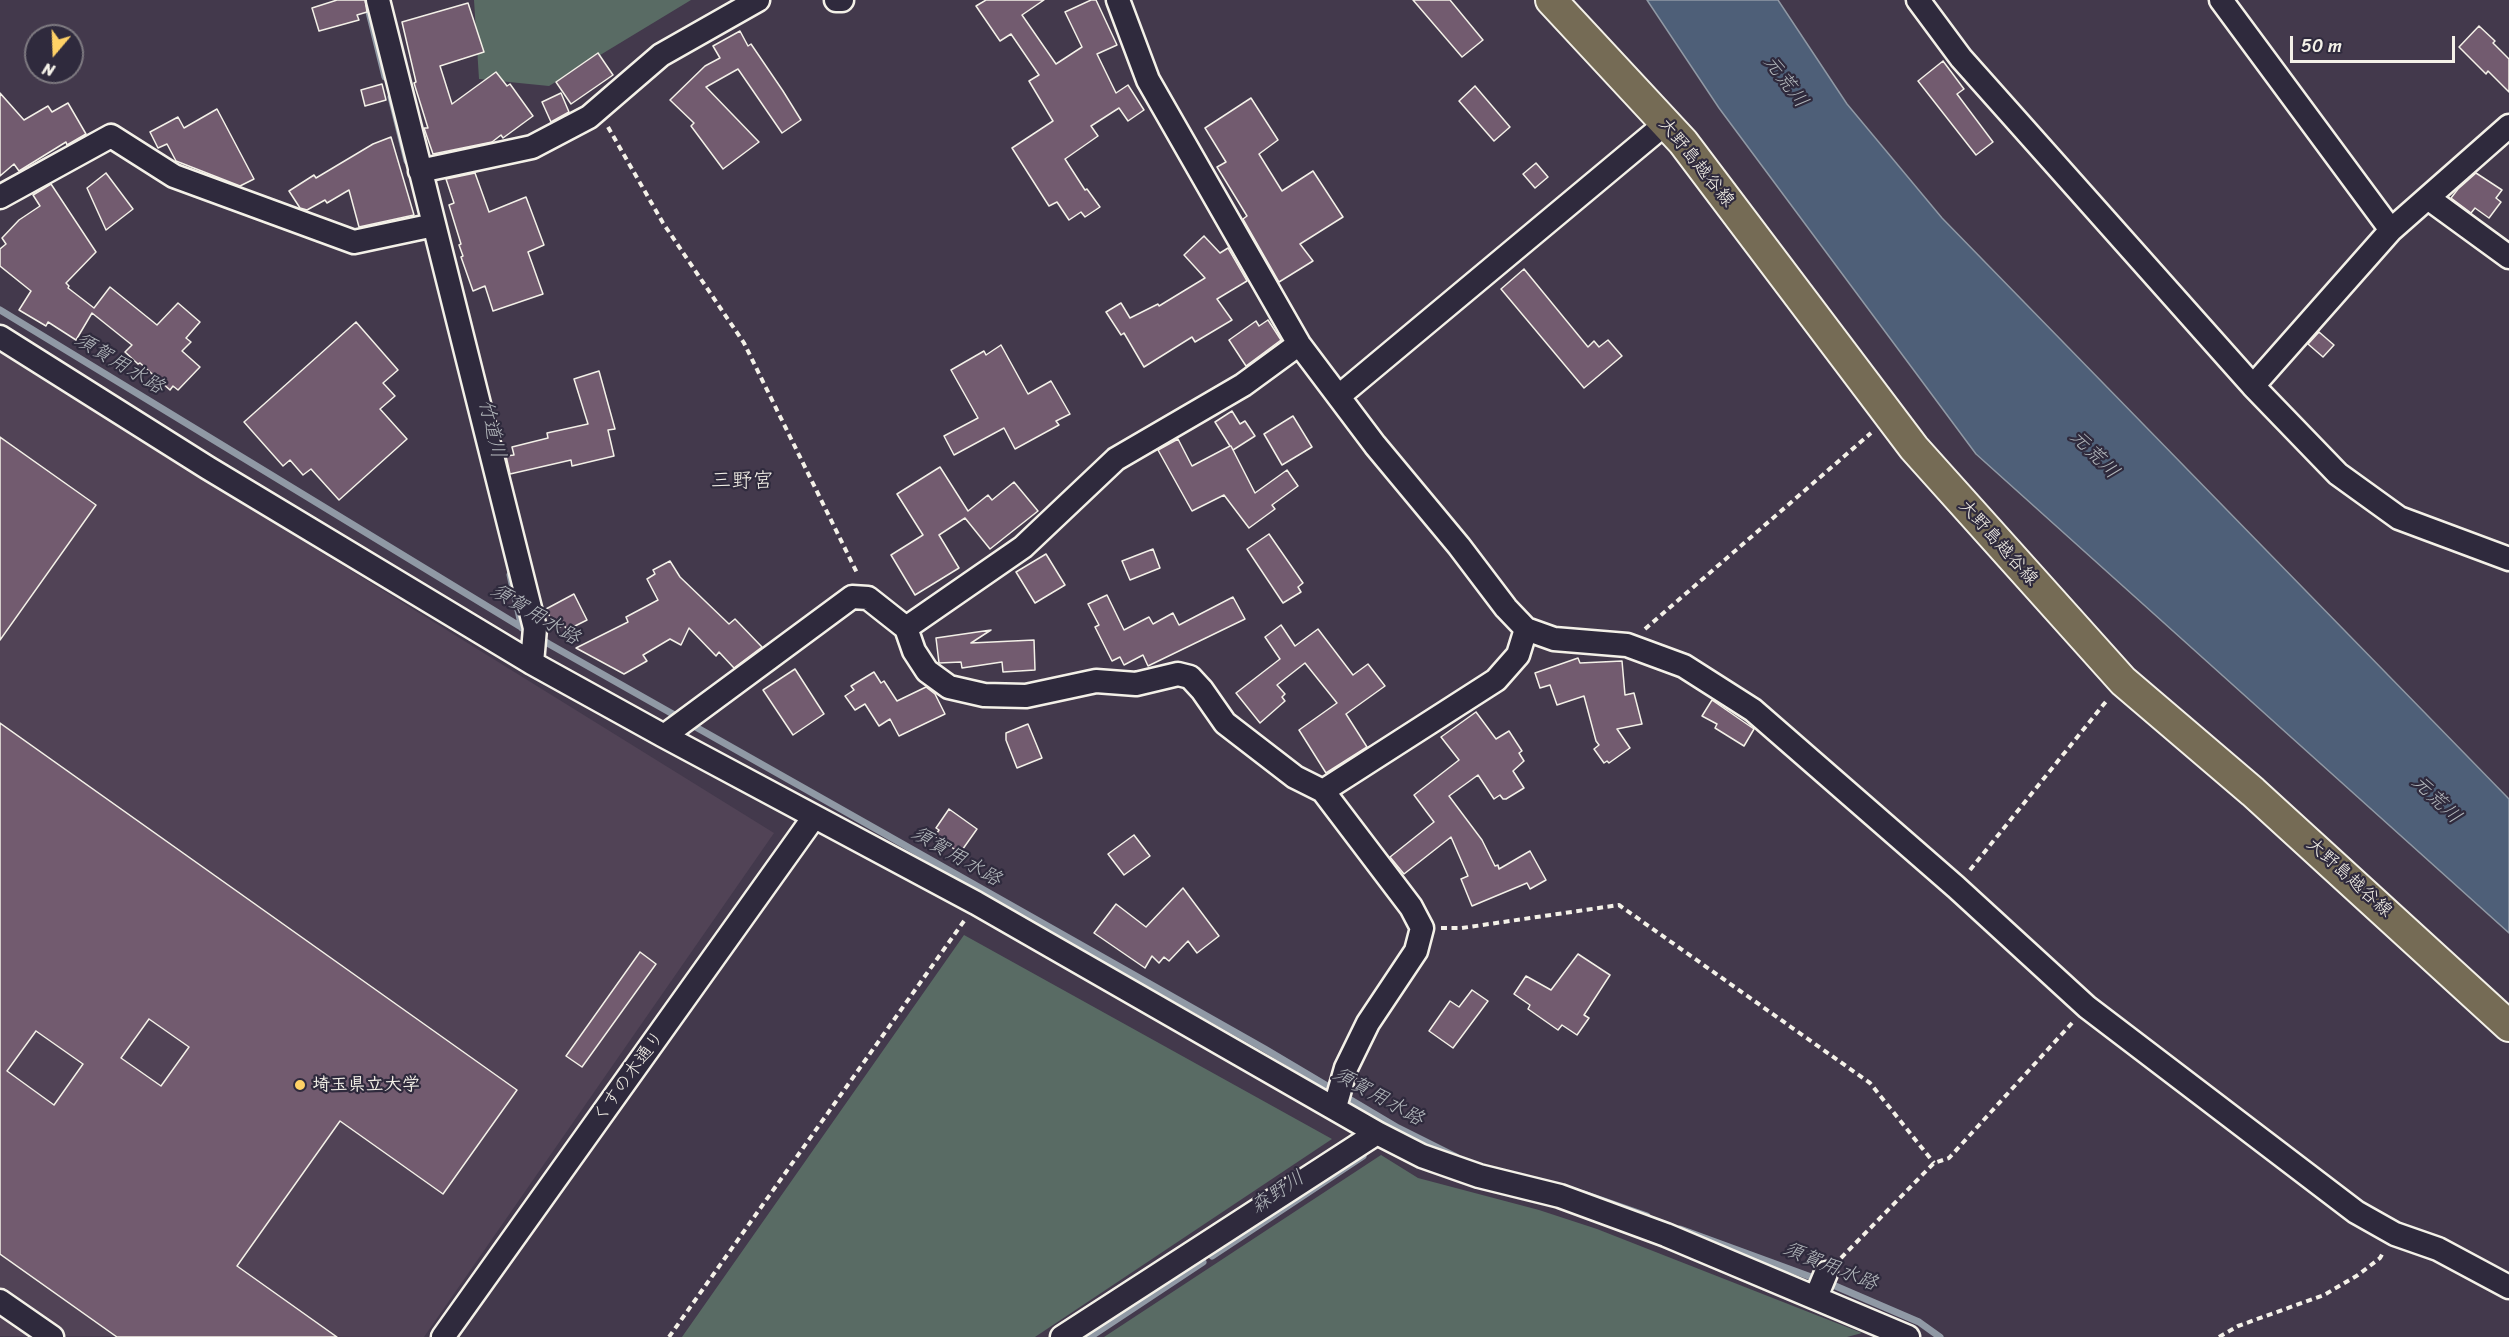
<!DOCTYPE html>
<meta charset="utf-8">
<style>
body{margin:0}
#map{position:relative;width:2509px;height:1337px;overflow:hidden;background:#43394c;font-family:Sriracha,sans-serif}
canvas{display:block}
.north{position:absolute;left:24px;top:24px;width:60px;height:60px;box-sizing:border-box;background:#2f2a3d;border:2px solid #7e7a81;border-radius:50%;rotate:199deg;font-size:16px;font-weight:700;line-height:24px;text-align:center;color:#f4f1e8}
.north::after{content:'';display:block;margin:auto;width:21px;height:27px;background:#ffd166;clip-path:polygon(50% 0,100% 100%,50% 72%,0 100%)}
.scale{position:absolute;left:2290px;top:36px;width:165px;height:27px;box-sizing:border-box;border:3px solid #f4f1e8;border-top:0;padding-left:8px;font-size:18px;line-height:21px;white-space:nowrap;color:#f4f1e8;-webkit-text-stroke:4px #2f2a3d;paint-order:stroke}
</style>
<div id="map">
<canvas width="2509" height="1337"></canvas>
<div class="north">N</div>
<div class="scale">50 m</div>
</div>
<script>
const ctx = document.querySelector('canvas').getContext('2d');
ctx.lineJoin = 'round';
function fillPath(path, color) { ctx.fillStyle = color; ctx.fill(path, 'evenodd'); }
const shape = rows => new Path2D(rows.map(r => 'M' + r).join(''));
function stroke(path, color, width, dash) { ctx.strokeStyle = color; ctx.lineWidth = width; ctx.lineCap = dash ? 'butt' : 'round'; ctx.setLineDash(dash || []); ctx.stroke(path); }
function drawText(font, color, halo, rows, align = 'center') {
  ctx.font = font + ' Sriracha,"Klee One",sans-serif'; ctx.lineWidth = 4.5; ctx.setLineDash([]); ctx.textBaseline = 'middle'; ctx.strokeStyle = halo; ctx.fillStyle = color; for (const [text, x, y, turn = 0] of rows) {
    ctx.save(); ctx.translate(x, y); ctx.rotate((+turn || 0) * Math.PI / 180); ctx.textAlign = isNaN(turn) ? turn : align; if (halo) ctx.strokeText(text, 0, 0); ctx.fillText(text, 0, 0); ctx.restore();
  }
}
const built = shape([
 [0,353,774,833,424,1337,0,1336]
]);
const green = shape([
 [474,0,691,0,549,86,479,79],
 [964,935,1332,1139,1035,1337,682,1337],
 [1381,1155,1418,1178,1539,1210,1597,1229,1862,1333,1847,1337,1104,1337]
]);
const water = shape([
 [1647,0,1778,0,1847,104,1942,218,2509,799,2509,933,1976,454,1719,108,1647,0]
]);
const stream = shape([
 [366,0,385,77],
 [391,97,407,161],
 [0,310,549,644,1265,1049,1398,1128,1456,1157],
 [510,575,522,628],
 [1584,1194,1647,1216],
 [1680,1229,1833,1285,1919,1322,1940,1337],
 [1212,1256,1363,1156],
 [1090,1337,1203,1262]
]);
const building = shape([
 [337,0,365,0,367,12,357,15,359,20,319,31,312,8,337,0],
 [986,0,1044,0,1022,15,1056,64,1082,47,1065,12,1091,0,1096,0,1117,45,1097,54,1116,93,1128,85,1144,110,1128,121,1119,108,1091,126,1098,136,1065,159,1085,190,1087,189,1100,207,1085,217,1081,212,1069,220,1057,202,1049,206,1012,148,1053,121,1029,81,1039,75,1011,34,1000,41,976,6,986,0],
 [1413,0,1450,0,1483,40,1462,57,1413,0],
 [468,3,484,52,440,66,452,104,496,72,507,86,510,84,533,116,503,138,501,135,492,142,433,154,424,128,428,128,414,83,416,82,402,22,468,3],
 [2479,26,2495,41,2493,43,2509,59,2509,92,2488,71,2486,74,2459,47,2479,26],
 [740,31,748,46,751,44,783,91,801,120,782,133,738,69,706,87,759,142,723,169,691,126,694,123,670,100,705,66,720,58,713,46,740,31],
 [598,53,613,75,571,104,556,82,598,53],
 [1943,61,1964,89,1957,94,1993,142,1976,155,1918,81,1943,61],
 [382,84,386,100,365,106,361,90,382,84],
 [1475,86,1510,127,1494,141,1459,101,1475,86],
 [0,93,24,120,48,106,52,112,68,103,86,134,67,145,66,142,19,171,14,164,0,176,0,93],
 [561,93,569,112,551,122,542,102,561,93],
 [1251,98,1278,140,1259,154,1282,191,1313,171,1343,217,1300,244,1313,261,1279,282,1243,219,1247,216,1217,167,1226,162,1205,128,1251,98],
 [217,109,254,179,240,186,176,161,167,144,158,148,150,132,178,117,184,128,217,109],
 [391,137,414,215,359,227,349,190,327,203,325,200,307,210,300,208,289,191,314,175,316,178,373,144,391,137],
 [1536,163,1548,177,1535,188,1523,174,1536,163],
 [106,173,133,209,106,230,87,188,106,173],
 [475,173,489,212,526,197,544,245,528,252,543,294,493,311,485,286,473,291,461,257,463,256,459,245,461,244,449,205,454,203,446,179,475,173],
 [2476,173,2502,190,2496,198,2501,202,2489,218,2475,208,2471,213,2451,198,2458,189,2476,173],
 [51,184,96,252,66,283,69,286,68,288,94,308,110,287,157,325,178,303,200,322,186,338,191,342,182,351,200,367,178,390,173,386,170,390,140,363,138,364,125,352,132,345,92,313,76,340,48,322,46,326,19,310,31,291,0,266,0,249,6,244,2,238,19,220,40,206,33,195,51,184],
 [1204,236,1220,253,1228,248,1247,281,1217,299,1232,320,1195,342,1192,337,1144,367,1124,333,1121,335,1106,312,1121,303,1130,318,1158,304,1159,306,1205,278,1184,255,1204,236],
 [1524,269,1588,347,1594,341,1599,347,1608,340,1622,356,1584,388,1501,289,1524,269],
 [1268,320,1281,340,1246,366,1229,340,1256,321,1259,326,1268,320],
 [356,322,398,370,383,383,395,396,380,409,407,439,339,500,311,469,303,475,290,460,283,466,244,422,356,322],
 [2319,332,2334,345,2323,357,2308,344,2319,332],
 [1001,345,1028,394,1051,381,1070,414,1056,421,1059,425,1015,449,1004,428,954,455,944,436,978,418,951,370,984,351,986,355,1001,345],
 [599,371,615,429,608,430,614,456,572,466,571,460,510,474,506,456,514,455,512,447,548,438,547,433,588,424,574,379,599,371],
 [1232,411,1240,424,1245,421,1255,436,1233,450,1231,446,1255,493,1287,470,1298,486,1272,505,1275,509,1249,528,1224,495,1192,511,1158,450,1178,439,1192,466,1230,446,1215,422,1232,411],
 [1293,416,1312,447,1282,465,1264,434,1293,416],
 [0,437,96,505,0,640,0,437],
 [940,467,968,511,988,495,992,500,1014,482,1038,511,990,549,965,518,939,535,959,568,915,595,891,555,923,535,897,494,940,467],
 [1269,534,1303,583,1298,587,1301,592,1283,603,1247,549,1269,534],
 [1153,549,1160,568,1130,580,1122,561,1153,549],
 [1046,554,1065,585,1035,603,1016,572,1046,554],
 [670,561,680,577,729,624,735,619,762,647,734,668,719,652,716,656,689,628,681,645,670,639,643,655,647,661,624,674,576,648,628,622,626,617,658,600,647,579,655,574,653,570,670,561],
 [574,594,587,620,567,630,564,625,556,629,546,609,574,594],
 [1107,595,1124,630,1149,617,1153,624,1173,613,1179,625,1233,597,1245,619,1148,666,1143,655,1124,665,1120,657,1112,661,1095,627,1099,625,1088,604,1107,595],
 [1281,625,1295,646,1318,629,1353,675,1368,664,1385,686,1346,714,1367,747,1326,773,1299,730,1337,703,1305,663,1277,685,1285,694,1282,697,1285,701,1260,723,1236,693,1280,659,1265,637,1281,625],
 [991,630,971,643,1034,640,1035,670,1003,672,1002,662,962,668,961,662,939,663,936,638,991,630],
 [1578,658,1580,663,1622,661,1625,695,1634,693,1642,724,1617,729,1630,748,1609,763,1607,761,1604,763,1594,749,1599,745,1596,741,1584,696,1557,705,1550,685,1540,688,1535,673,1578,658],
 [795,669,824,714,793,735,763,690,795,669],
 [874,672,881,683,884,681,897,701,926,687,935,694,945,714,899,736,890,719,879,726,865,704,855,710,845,696,854,690,851,686,874,672],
 [1712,700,1754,729,1744,746,1715,728,1717,724,1702,716,1712,700],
 [1476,712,1496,739,1509,731,1522,751,1519,753,1524,761,1513,771,1524,788,1506,799,1503,799,1500,795,1494,799,1478,775,1449,796,1482,840,1495,866,1498,865,1499,869,1530,851,1546,880,1530,889,1527,883,1472,906,1461,879,1468,876,1451,837,1404,874,1390,857,1434,822,1414,795,1459,760,1441,737,1476,712],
 [0,723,517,1090,443,1194,340,1121,237,1266,337,1337,117,1337,0,1254,0,723],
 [149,1019,189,1047,161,1086,121,1058,149,1019],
 [36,1031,83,1064,54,1105,7,1071,36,1031],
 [1028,724,1042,758,1017,768,1006,740,1006,733,1028,724],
 [949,809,977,829,960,853,935,836,939,830,936,828,949,809],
 [1134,835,1150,856,1124,875,1108,854,1134,835],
 [1183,888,1219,936,1197,953,1188,941,1169,961,1164,957,1159,963,1152,956,1145,968,1094,933,1116,904,1146,927,1183,888],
 [640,952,656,964,582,1067,566,1056,640,952],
 [1578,954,1610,975,1584,1015,1589,1018,1577,1035,1562,1025,1558,1030,1528,1009,1530,1005,1514,994,1526,976,1551,990,1578,954],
 [1472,990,1488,1001,1453,1048,1429,1031,1450,1001,1459,1007,1472,990]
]);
const path = shape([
 [608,127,663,223,744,343,858,575],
 [1645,629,1871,433],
 [1970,870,2108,699],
 [1441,928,1462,928,1619,905,1870,1083,1934,1163],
 [1841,1258,1934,1163,1949,1158,2072,1023],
 [669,1337,964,921],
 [2219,1337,2238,1326,2324,1295,2358,1275,2380,1258,2384,1251]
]);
const minor = shape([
 [378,0,535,628,532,663],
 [836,0,842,0],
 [1118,0,1148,80,1299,344,1375,445,1459,546,1506,608,1526,629,1518,655,1496,680,1323,791],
 [1918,0,1961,58,2253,386,2338,474,2399,518,2509,559],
 [2221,0,2391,230],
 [420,171,532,147,589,117,661,55,758,0],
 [0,197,111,136,174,176,354,242,434,225],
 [2428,198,2509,257],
 [0,337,208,468,532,663,664,736,976,903,1377,1133,1422,1156,1479,1176,1560,1196,1666,1235,1908,1337],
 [2253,386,2391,230,2509,126],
 [1339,396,1665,124],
 [906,628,914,651,927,671,949,687,984,695,1026,696,1096,681,1136,684,1178,674,1190,677,1202,690,1225,723,1295,777,1323,791,1411,907,1422,928,1416,951,1368,1023,1346,1068,1335,1107],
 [1526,629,1554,639,1627,645,1684,666,1753,710,1956,887,2087,1007,2356,1212,2395,1234,2438,1249,2509,1287],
 [664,736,852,597,868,598,906,628,1023,547,1116,459,1243,385,1299,344],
 [1816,1297,1826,1273],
 [0,1301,52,1337],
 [443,1337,814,817],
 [1062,1337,1377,1133]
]);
const major = shape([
 [1551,0,1683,142,1914,448,2123,681,2253,792,2509,1026]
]);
const markers = [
 [300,1085,6,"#ffd166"]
];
const streetNames = [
 ["大野島越谷線",1696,163,51],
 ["大野島越谷線",1998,543,48],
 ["大野島越谷線",2349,878,42],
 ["くすの木通り",629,1077,-54]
];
const poiNames = [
 ["埼玉県立大学",312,1085]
];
const waterNames = [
 ["元荒川",1785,82,53],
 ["須賀用水路",119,364,31],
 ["竹道川",491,429,76],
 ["元荒川",2094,455,45],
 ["須賀用水路",535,615,31],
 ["元荒川",2436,800,44],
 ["須賀用水路",956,857,30],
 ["須賀用水路",1378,1097,29],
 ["森野川",1278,1193,-34],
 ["須賀用水路",1830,1267,22]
];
const quarterNames = [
 ["三野宮",742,482]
];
fillPath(built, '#514356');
fillPath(green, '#596b64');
fillPath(water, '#4e5f78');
stroke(water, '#9099a5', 1.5);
stroke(stream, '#9099a5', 7);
fillPath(building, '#725b6f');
stroke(building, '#f4f1e8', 1.5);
stroke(minor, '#f4f1e8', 27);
stroke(major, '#f4f1e8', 34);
stroke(path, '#f4f1e8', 4, [6, 4.5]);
stroke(minor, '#2f2a3d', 22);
stroke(major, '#756b55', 30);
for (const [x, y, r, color] of markers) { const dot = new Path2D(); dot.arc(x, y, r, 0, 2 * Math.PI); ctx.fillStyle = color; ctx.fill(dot); stroke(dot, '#2f2a3d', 2); }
drawText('18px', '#f4f1e8', '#2f2a3d', streetNames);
drawText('bold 18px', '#f4f1e8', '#2f2a3d', poiNames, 'left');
drawText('italic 20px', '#b2b7bb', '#2f2a3d', waterNames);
drawText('21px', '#f4f1e8', '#2f2a3d', quarterNames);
</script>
